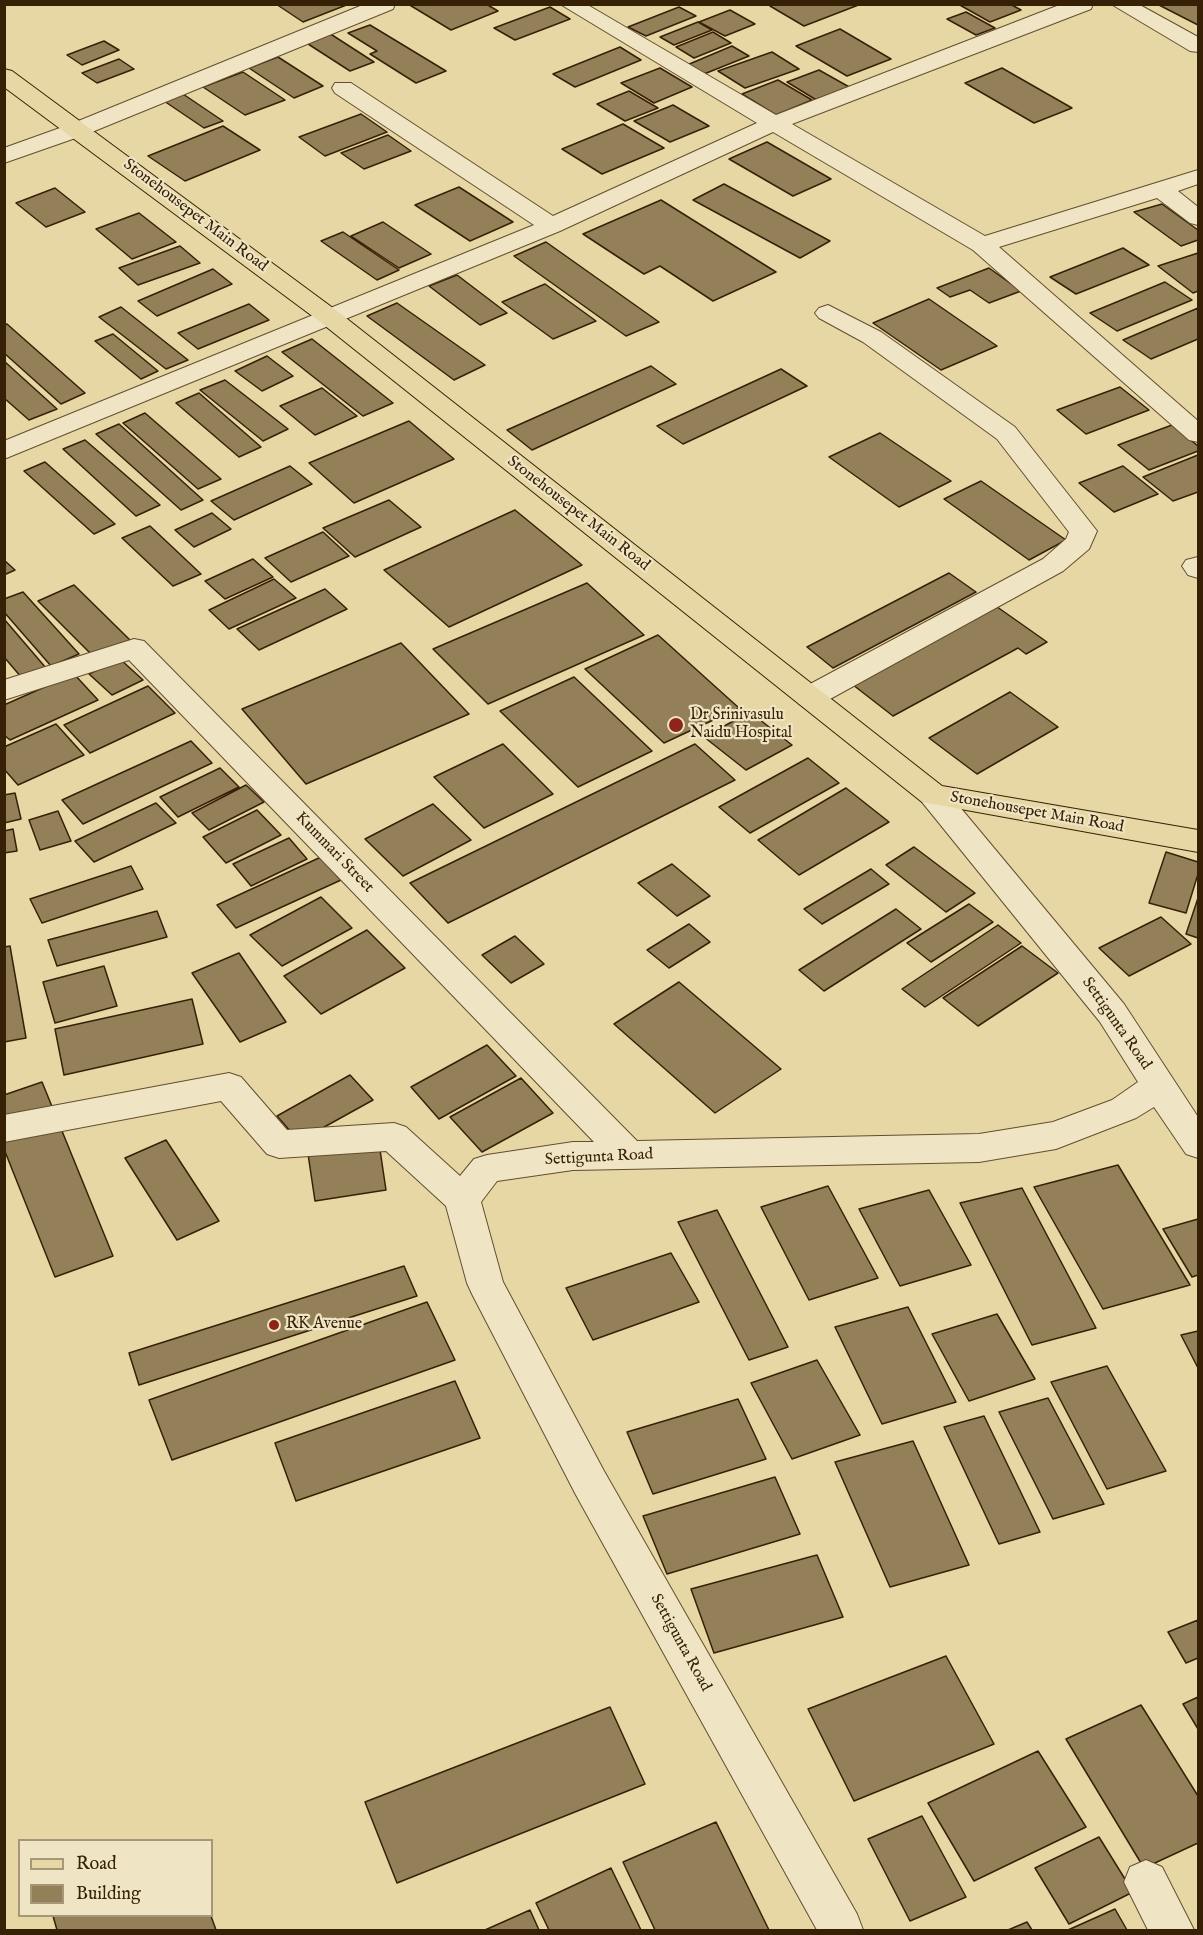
<!DOCTYPE html>
<style>
body{margin:0}
#map{position:relative;width:1203px;height:1935px;overflow:hidden;background:#e7d7a5;font-family:"IM FELL English",serif}
canvas{display:block}
.frame{position:absolute;inset:0;border:6px solid #372106;pointer-events:none}
.legend{position:absolute;left:18px;top:1839px;width:195px;height:78px;box-sizing:border-box;background:#efe5c4;border:2px solid #a59778;margin:0;padding:8px 10px;list-style:none;font-size:18px;color:#372106}
.legend li{display:flex;align-items:center;gap:12px;height:30px}
.legend b{width:30px;border:2px solid #a59778}
</style>
<div id="map">
<canvas width="1203" height="1935"></canvas>
<div class="frame"></div>
<ul class="legend">
<li><b style="height:8px;background:#e7d7a5"></b>Road</li>
<li><b style="height:16px;background:#938059"></b>Building</li>
</ul>
</div>
<script>
const ctx = document.querySelector('canvas').getContext('2d');
ctx.lineJoin = 'round';
function fillPath(path, color) { ctx.fillStyle = color; ctx.fill(path, 'evenodd'); }
const shape = rows => new Path2D(rows.map(r => 'M' + r).join(''));
function stroke(path, color, width, dash) { ctx.strokeStyle = color; ctx.lineWidth = width; ctx.lineCap = dash ? 'butt' : 'round'; ctx.setLineDash(dash || []); ctx.stroke(path); }
function drawText(font, color, halo, rows, align = 'center') {
  ctx.font = font + ' "IM FELL English",serif'; ctx.lineWidth = 4.5; ctx.setLineDash([]); ctx.textBaseline = 'middle'; ctx.strokeStyle = halo; ctx.fillStyle = color; for (const [text, x, y, turn = 0] of rows) {
    ctx.save(); ctx.translate(x, y); ctx.rotate((+turn || 0) * Math.PI / 180); ctx.textAlign = isNaN(turn) ? turn : align; if (halo) ctx.strokeText(text, 0, 0); ctx.fillText(text, 0, 0); ctx.restore();
  }
}
const building = shape([
 [276,4,349,4,303,22,276,4],
 [408,4,486,4,498,11,451,30,408,4],
 [775,4,861,4,804,26,770,6,775,4],
 [958,4,1010,4,1021,10,990,22,958,4],
 [1157,4,1198,4,1198,25,1157,4],
 [550,7,570,19,515,40,494,28,550,7],
 [679,7,696,16,646,36,628,27,679,7],
 [730,10,755,24,725,36,699,22,730,10],
 [966,12,995,28,976,35,947,19,966,12],
 [698,22,712,30,674,45,660,37,698,22],
 [370,25,446,71,416,83,370,54,377,51,348,33,370,25],
 [840,29,891,59,847,76,796,46,840,29],
 [713,32,731,43,694,58,676,47,713,32],
 [329,33,374,62,350,71,305,42,329,33],
 [104,41,119,50,82,65,67,55,104,41],
 [732,46,749,56,704,74,687,65,732,46],
 [620,47,641,60,575,87,553,74,620,47],
 [772,52,799,69,745,88,718,71,772,52],
 [278,57,323,86,294,98,249,68,278,57],
 [119,59,134,69,97,83,82,73,119,59],
 [660,68,692,87,654,103,621,83,660,68],
 [1002,68,1072,108,1034,123,965,83,1002,68],
 [819,70,851,88,818,101,787,82,819,70],
 [243,72,285,100,245,115,203,87,243,72],
 [778,80,812,100,776,115,742,94,778,80],
 [629,91,658,108,625,121,597,104,629,91],
 [183,94,223,121,204,128,164,101,183,94],
 [673,105,709,126,670,142,634,121,673,105],
 [361,114,387,132,325,156,299,137,361,114],
 [623,124,664,148,602,174,562,149,623,124],
 [223,126,260,150,185,181,148,156,223,126],
 [388,135,411,151,364,169,341,153,388,135],
 [767,142,831,179,793,196,729,159,767,142],
 [724,184,830,241,800,258,693,200,724,184],
 [459,187,513,222,470,241,415,205,459,187],
 [55,188,85,212,46,227,16,203,55,188],
 [661,200,776,272,713,301,660,266,644,274,583,234,661,200],
 [1162,204,1198,230,1198,240,1181,246,1134,212,1162,204],
 [139,213,176,242,132,259,96,229,139,213],
 [383,222,431,254,399,268,351,236,383,222],
 [343,232,399,270,377,280,321,241,343,232],
 [546,242,659,322,626,336,514,256,546,242],
 [180,246,200,263,138,285,119,268,180,246],
 [1123,248,1149,265,1076,294,1050,277,1123,248],
 [1198,253,1198,291,1193,293,1158,266,1198,253],
 [989,268,1021,291,989,303,970,290,950,297,937,288,989,268],
 [213,269,232,284,157,316,138,301,213,269],
 [457,275,507,313,480,325,429,286,457,275],
 [1165,282,1192,300,1117,331,1090,313,1165,282],
 [545,284,596,321,553,339,502,302,545,284],
 [929,299,997,346,941,370,873,323,929,299],
 [397,303,485,365,454,380,367,316,397,303],
 [249,304,269,320,198,349,178,333,249,304],
 [121,307,188,360,166,369,99,317,121,307],
 [1198,308,1198,339,1151,359,1123,340,1198,308],
 [7,324,85,393,61,404,4,353,4,325,7,324],
 [113,334,158,371,141,379,95,341,113,334],
 [312,339,393,403,363,416,282,352,312,339],
 [267,356,293,376,262,391,235,371,267,356],
 [4,361,57,409,29,420,4,398,4,361],
 [651,366,676,384,532,450,507,430,651,366],
 [781,369,807,386,683,444,657,426,781,369],
 [225,380,288,429,263,441,200,390,225,380],
 [1120,387,1149,410,1086,434,1057,410,1120,387],
 [322,388,357,416,315,435,280,406,322,388],
 [199,393,261,447,239,457,176,403,199,393],
 [145,413,221,479,198,489,123,423,145,413],
 [409,421,454,459,354,503,309,463,409,421],
 [119,424,203,500,181,510,96,434,119,424],
 [1172,425,1198,446,1198,451,1149,470,1118,445,1172,425],
 [880,433,951,481,899,507,829,457,880,433],
 [85,440,160,505,136,516,63,449,85,440],
 [1198,455,1198,492,1173,501,1143,477,1198,455],
 [45,462,115,524,94,534,24,471,45,462],
 [290,466,312,484,234,520,211,501,290,466],
 [1123,466,1158,494,1114,512,1079,483,1123,466],
 [981,481,1066,540,1029,560,944,499,981,481],
 [389,500,421,527,355,557,323,528,389,500],
 [515,510,582,565,449,627,384,570,515,510],
 [212,513,231,529,194,547,175,530,212,513],
 [150,526,201,574,173,586,122,538,150,526],
 [323,532,349,556,291,582,265,558,323,532],
 [253,559,273,577,225,599,205,581,253,559],
 [4,560,15,570,4,575,4,560],
 [949,573,976,592,833,668,807,647,949,573],
 [274,579,296,598,229,629,209,610,274,579],
 [587,583,644,635,488,704,433,649,587,583],
 [74,585,130,640,93,656,38,601,74,585],
 [325,589,347,609,259,650,237,629,325,589],
 [23,592,79,654,51,666,4,612,4,599,23,592],
 [993,604,1047,642,1026,654,1018,648,893,716,848,681,993,604],
 [4,619,46,668,22,678,4,657,4,619],
 [658,635,739,708,664,743,585,669,658,635],
 [401,643,469,714,306,784,242,709,401,643],
 [120,659,143,680,112,695,89,674,120,659],
 [74,674,98,700,10,740,4,735,4,705,74,674],
 [574,677,652,751,578,787,500,711,574,677],
 [148,686,175,713,90,753,64,725,148,686],
 [1010,692,1058,727,977,774,929,738,1010,692],
 [750,712,792,745,746,770,704,737,750,712],
 [56,724,84,755,18,785,4,769,4,747,56,724],
 [191,741,212,763,83,824,62,800,191,741],
 [503,744,553,794,484,828,434,777,503,744],
 [695,744,735,780,448,923,410,883,695,744],
 [808,758,839,783,750,833,719,807,808,758],
 [220,768,239,787,178,817,160,797,220,768],
 [246,785,264,802,209,830,192,813,246,785],
 [846,788,889,822,799,875,758,840,846,788],
 [15,793,21,819,4,823,4,795,15,793],
 [156,803,176,823,94,862,75,841,156,803],
 [433,804,471,840,403,876,365,839,433,804],
 [257,810,281,835,226,863,203,837,257,810],
 [58,811,71,841,40,850,29,820,58,811],
 [13,829,17,851,4,853,4,831,13,829],
 [289,838,307,859,251,886,233,864,289,838],
 [914,847,975,893,946,912,886,865,914,847],
 [1166,852,1198,862,1198,874,1186,913,1149,903,1166,852],
 [321,857,341,880,236,928,217,905,321,857],
 [672,864,710,896,677,916,638,883,672,864],
 [131,866,143,889,42,923,30,899,131,866],
 [871,869,889,884,822,924,804,909,871,869],
 [321,897,352,928,282,966,250,935,321,897],
 [1198,898,1198,938,1186,934,1198,898],
 [969,904,993,922,931,962,907,943,969,904],
 [896,909,921,929,824,991,799,970,896,909],
 [157,911,167,937,57,966,48,940,157,911],
 [1161,917,1191,944,1129,976,1099,948,1161,917],
 [689,924,710,942,669,968,647,950,689,924],
 [998,925,1021,943,925,1007,902,989,998,925],
 [367,930,405,968,321,1014,284,976,367,930],
 [515,936,544,964,511,983,482,955,515,936],
 [10,946,26,1038,4,1042,4,947,10,946],
 [1022,946,1058,973,978,1026,943,998,1022,946],
 [239,953,286,1022,240,1042,192,973,239,953],
 [104,966,117,1006,55,1023,43,982,104,966],
 [679,982,781,1069,715,1113,614,1024,679,982],
 [192,999,203,1044,64,1075,55,1029,192,999],
 [487,1045,516,1076,439,1119,411,1087,487,1045],
 [350,1075,373,1100,299,1141,277,1116,350,1075],
 [521,1078,553,1113,482,1152,450,1117,521,1078],
 [42,1082,113,1256,55,1277,4,1149,4,1095,42,1082],
 [166,1140,219,1221,177,1240,125,1158,166,1140],
 [379,1143,386,1190,315,1201,308,1154,379,1143],
 [1118,1165,1190,1285,1103,1309,1034,1187,1118,1165],
 [828,1186,878,1278,809,1300,761,1207,828,1186],
 [1022,1188,1096,1328,1032,1345,960,1203,1022,1188],
 [929,1190,971,1265,900,1286,859,1209,929,1190],
 [717,1210,788,1347,749,1360,678,1222,717,1210],
 [1198,1219,1198,1275,1192,1277,1163,1229,1198,1219],
 [671,1253,699,1302,593,1340,566,1288,671,1253],
 [404,1266,417,1296,139,1385,129,1353,404,1266],
 [427,1302,455,1360,172,1460,149,1400,427,1302],
 [908,1307,956,1402,882,1424,835,1327,908,1307],
 [997,1314,1035,1379,969,1401,932,1334,997,1314],
 [1198,1331,1198,1368,1181,1335,1198,1331],
 [817,1360,860,1435,792,1459,751,1383,817,1360],
 [1107,1366,1166,1471,1107,1489,1051,1382,1107,1366],
 [455,1381,480,1438,296,1501,275,1443,455,1381],
 [1048,1398,1104,1504,1053,1519,999,1412,1048,1398],
 [738,1399,766,1459,653,1494,627,1432,738,1399],
 [984,1416,1040,1532,999,1544,944,1427,984,1416],
 [913,1441,969,1565,890,1587,835,1462,913,1441],
 [775,1477,800,1534,667,1574,643,1516,775,1477],
 [817,1555,843,1617,714,1653,691,1589,817,1555],
 [1198,1620,1198,1658,1186,1663,1168,1632,1198,1620],
 [946,1656,994,1744,854,1801,808,1709,946,1656],
 [1198,1697,1198,1729,1183,1704,1198,1697],
 [1141,1705,1198,1796,1198,1843,1144,1868,1066,1739,1141,1705],
 [610,1707,645,1784,397,1883,365,1802,610,1707],
 [1038,1751,1086,1827,974,1881,928,1803,1038,1751],
 [922,1816,966,1897,910,1921,868,1839,922,1816],
 [716,1822,769,1930,655,1930,623,1862,716,1822],
 [1099,1837,1133,1892,1069,1924,1035,1868,1099,1837],
 [611,1868,641,1930,549,1930,536,1903,611,1868],
 [1115,1909,1127,1930,1068,1930,1115,1909],
 [530,1910,539,1930,485,1930,530,1910],
 [53,1916,211,1916,216,1930,57,1930,53,1916],
 [1027,1922,1032,1930,1008,1930,1027,1922]
]);
const minor = shape([
 [365,4,395,4,393,9,87,134,4,163,4,148,71,124,365,4],
 [560,4,586,4,776,115,1062,4,1093,4,1091,9,792,124,985,236,1198,170,1198,184,1178,191,1198,207,1198,225,1190,223,1157,198,999,247,1198,421,1198,442,1189,440,973,250,773,132,560,231,4,459,4,441,534,225,335,93,332,88,335,83,351,83,553,216,757,123,560,4],
 [1111,4,1138,4,1198,37,1198,52,1190,51,1111,4],
 [828,305,881,332,1015,427,1097,531,1089,549,1063,571,821,704,810,707,799,704,795,697,799,690,1043,559,1066,539,1069,532,997,439,863,342,819,318,815,313,819,308,828,305],
 [1198,557,1198,578,1188,575,1182,566,1186,560,1198,557],
 [134,639,144,641,637,1141,979,1134,1053,1122,1112,1100,1138,1082,1100,1022,922,802,918,795,922,788,933,784,944,788,1124,1004,1198,1117,1198,1158,1186,1154,1154,1107,1136,1118,1056,1149,979,1162,573,1170,497,1181,481,1202,503,1282,604,1471,857,1914,863,1930,817,1930,576,1495,472,1294,467,1283,446,1206,386,1151,279,1158,267,1154,221,1101,4,1142,4,1115,229,1073,241,1077,287,1130,394,1123,406,1127,460,1176,474,1159,487,1155,573,1142,594,1142,129,660,4,700,4,680,134,639],
 [1146,1860,1162,1867,1194,1930,1148,1930,1124,1882,1130,1867,1146,1860]
]);
const major = shape([
 [4,69,12,71,337,311,942,786,1198,830,1198,852,922,802,319,321,4,87,4,69]
]);
const markers = [
 [676,725,8,"#8f2418"],
 [274,1325,6,"#8f2418"]
];
const streetNames = [
 ["Stonehousepet Main Road",195,216,37],
 ["Stonehousepet Main Road",578,514,38],
 ["Stonehousepet Main Road",1037,813,10],
 ["Kummari Street",334,853,46],
 ["Settigunta Road",1116,1024,55],
 ["Settigunta Road",599,1158,-3],
 ["Settigunta Road",680,1643,61]
];
const poiNames = [
 ["Dr Srinivasulu",690,716],
 ["Naidu Hospital",690,734],
 ["RK Avenue",286,1325]
];
fillPath(building, '#938059');
stroke(building, '#372106', 1.5);
stroke(minor, '#634e2e', 2);
stroke(major, '#372106', 2);
fillPath(minor, '#efe5c4');
fillPath(major, '#e7d7a5');
for (const [x, y, r, color] of markers) { const dot = new Path2D(); dot.arc(x, y, r, 0, 2 * Math.PI); ctx.fillStyle = color; ctx.fill(dot); stroke(dot, '#efe5c4', 2); }
drawText('16px', '#372106', '#efe5c4', streetNames);
drawText('16px', '#372106', '#efe5c4', poiNames, 'left');
</script>
